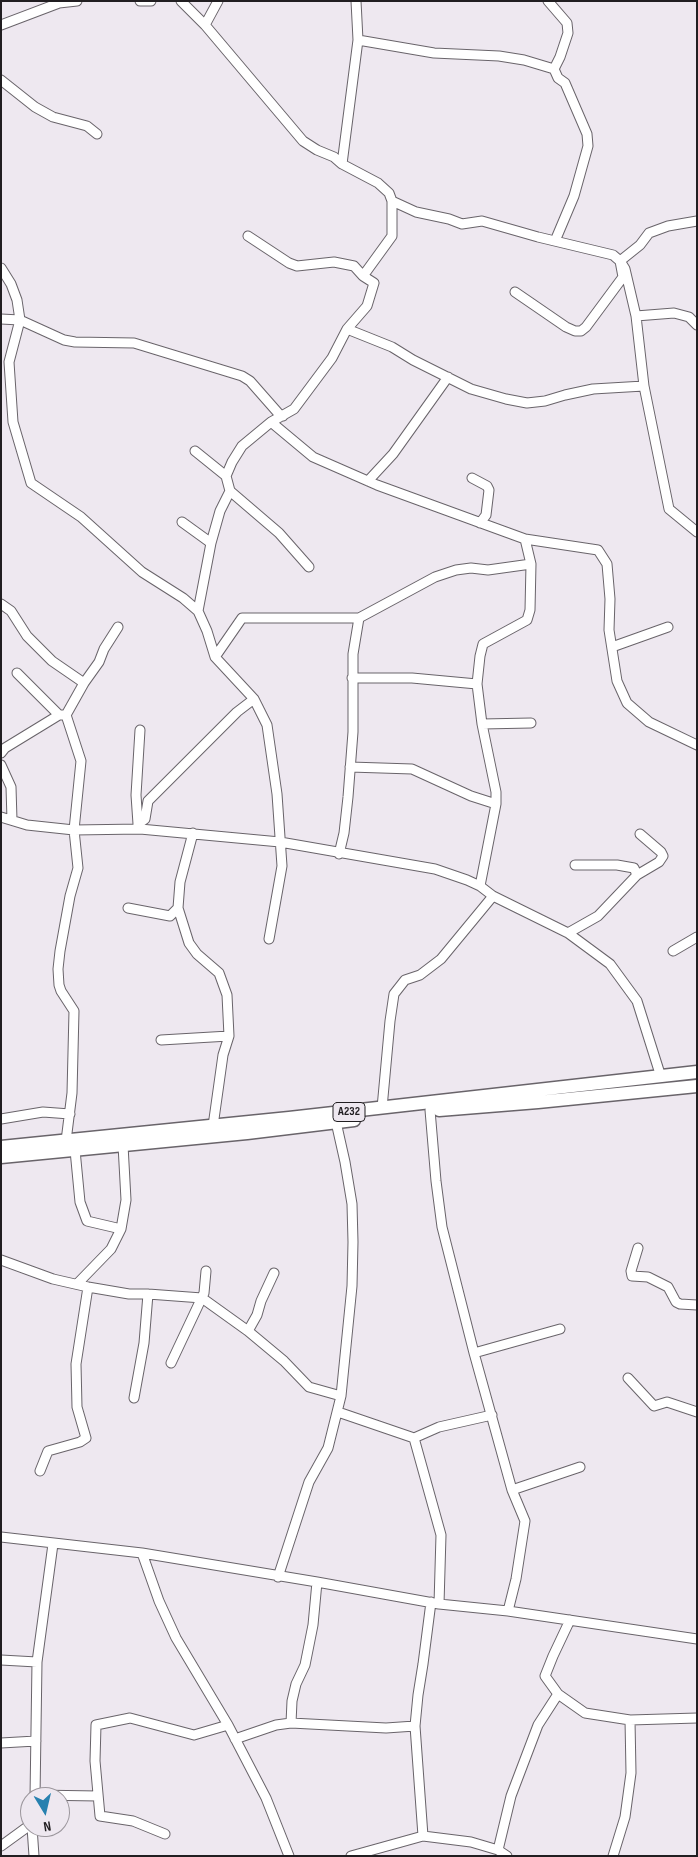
<!DOCTYPE html>
<style>
body{margin:0}
#map{position:relative;width:698px;height:1857px;overflow:hidden;background:#eee8f0;font-family:"Sofia Sans Condensed",sans-serif}
canvas{display:block}
.frame{position:absolute;inset:0;border:2px solid #211e21;pointer-events:none}
.north{position:absolute;left:20px;top:1787px;width:50px;height:50px;box-sizing:border-box;background:#eee8f0;border:1px solid #9c979d;border-radius:50%;rotate:171deg;font-size:14px;font-weight:700;line-height:20px;text-align:center;color:#211e21}
.north::after{content:'';display:block;margin:auto;width:18px;height:22px;background:#2781af;clip-path:polygon(50% 0,100% 100%,50% 72%,0 100%)}
</style>
<div id="map">
<canvas width="698" height="1857"></canvas>
<div class="frame"></div>
<div class="north">N</div>
</div>
<script>
const ctx = document.querySelector('canvas').getContext('2d');
ctx.lineJoin = 'round';
const shape = rows => new Path2D(rows.map(r => 'M' + r).join(''));
function stroke(path, color, width, dash) { ctx.strokeStyle = color; ctx.lineWidth = width; ctx.lineCap = dash ? 'butt' : 'round'; ctx.setLineDash(dash || []); ctx.stroke(path); }
function drawText(font, color, halo, rows, align = 'center') {
  ctx.font = font + ' "Sofia Sans Condensed",sans-serif'; ctx.lineWidth = 5; ctx.setLineDash([]); ctx.textBaseline = 'middle'; ctx.strokeStyle = halo; ctx.fillStyle = color; for (const [text, x, y, turn = 0] of rows) {
    ctx.save(); ctx.translate(x, y); ctx.rotate((+turn || 0) * Math.PI / 180); ctx.textAlign = isNaN(turn) ? turn : align; if (halo) ctx.strokeText(text, 0, 0); ctx.fillText(text, 0, 0); ctx.restore();
  }
}
const minor = shape([
 [140,1,151,1],
 [181,1,205,25,303,141,317,150,334,157,342,164],
 [548,1,567,23,568,33,560,57,554,69],
 [1,25,59,3,77,1],
 [205,25,218,1],
 [358,40,434,53,499,56,524,60,554,69,558,78,565,83,587,134,588,146,574,196,555,241],
 [1,80,35,107,53,117,87,126,97,134],
 [392,201,416,212,449,219,462,224,482,221,538,237,613,255,620,261,625,269,636,316,644,386,669,509,697,532],
 [248,236,289,263,297,266,334,262,354,266,363,276],
 [1,268,11,284,17,300,20,320,9,362,13,422,31,483,81,517,142,572,183,598,198,611,207,631,215,657,254,699,267,725,277,794,282,866,269,939],
 [515,292,566,327,575,331,581,331,586,327,623,277,620,261,640,245,649,233,668,226,697,221],
 [636,316,674,313,689,317,697,325],
 [1,319,20,320,64,340,75,342,134,343,242,376,250,381,279,414,283,416],
 [347,329,392,347,413,360,471,389,506,399,527,403,545,401,565,395,593,389,644,386],
 [271,422,313,457,377,485,525,539,598,550,607,564,610,599,609,630,617,681,627,703,649,722,697,745],
 [195,451,226,476],
 [472,478,487,486,489,490,486,515,480,523],
 [368,481,393,454,448,377],
 [230,491,279,533,309,567],
 [182,522,211,543],
 [1,604,11,611,27,636,52,661,84,683,66,715,81,761,74,830,78,868,70,896,60,951,58,969,59,985,61,991,74,1011,72,1093,66,1141],
 [198,611,211,543,220,511,230,491,226,476,232,462,242,446,271,422,294,409,332,358,347,329,367,306,374,283,363,276,392,236,392,201,389,193,378,183,342,164,358,40,356,1],
 [612,647,668,627],
 [215,657,242,618,359,618,435,577,456,570,471,568,488,570,531,564],
 [17,673,59,715,64,715],
 [352,678,412,678,477,684],
 [84,683,99,662,104,649,118,627],
 [482,724,531,723],
 [1,753,5,748,59,715],
 [1,765,11,787,12,820],
 [350,767,412,769,471,796,496,804],
 [1,817,27,825,74,830,140,829,280,842,435,869,467,880,480,886,493,896,568,933,610,964,637,1001,661,1077],
 [138,824,136,795,140,730],
 [140,829,138,824,145,819,148,801,237,712,254,699],
 [193,833,180,882,178,908,189,943,197,954,219,973,227,995,229,1036,223,1055,213,1126],
 [339,854,344,833,348,797,353,732,353,654,359,618],
 [637,875,659,862,663,856,661,852,640,834],
 [480,886,496,804,496,792,482,724,477,684,480,656,483,644,527,620,530,610,531,564,525,539],
 [128,908,170,916,178,908],
 [568,933,598,916,637,875,634,868,617,865,575,865],
 [673,951,697,937],
 [161,1040,229,1036],
 [382,1108,390,1021,394,994,405,980,420,975,441,959,493,896],
 [430,1110,436,1181,442,1227,474,1353,512,1490,525,1521,516,1579,508,1611],
 [1,1119,43,1112,70,1114],
 [75,1150,80,1202,87,1221,121,1229,126,1200,123,1145],
 [638,1248,631,1271,632,1276,648,1277,668,1287,676,1302,680,1304,697,1305],
 [1,1260,53,1279,88,1287,129,1294,148,1294,202,1298,248,1331,284,1361,309,1387,341,1396,352,1286,353,1242,352,1204,345,1162,336,1122],
 [77,1284,111,1249,121,1229],
 [248,1331,257,1315,261,1301,274,1273],
 [474,1353,560,1329],
 [171,1363,204,1293,206,1271],
 [628,1378,654,1406,667,1402,697,1412],
 [134,1398,144,1343,148,1294],
 [338,1412,414,1438,439,1427,492,1415],
 [414,1438,441,1535,439,1604],
 [40,1471,48,1451,80,1442,86,1438,77,1407,76,1364,88,1287],
 [512,1490,580,1467],
 [1,1537,142,1553,317,1582,439,1604,508,1611,697,1639],
 [142,1553,159,1601,176,1638,228,1725,266,1798,289,1856],
 [278,1577,309,1482,328,1448,341,1396],
 [570,1620,553,1656,545,1676,558,1694,585,1713,630,1720,697,1718],
 [1,1660,37,1662],
 [291,1723,292,1701,296,1684,305,1665,313,1625,317,1582],
 [235,1739,276,1725,291,1723,386,1728,415,1726],
 [1,1743,36,1741],
 [35,1795,98,1796],
 [35,1797,37,1662,53,1544],
 [32,1827,34,1856],
 [165,1834,133,1821,100,1816,95,1761,96,1725,130,1718,194,1735,228,1725],
 [423,1836,415,1726,418,1695,423,1664,431,1602],
 [1,1846,30,1825],
 [498,1850,511,1796,538,1725,558,1694],
 [351,1856,423,1836,471,1842,498,1850,507,1856],
 [613,1856,625,1817,631,1773,630,1720]
]);
const highway = shape([
 [439,1110,538,1102,697,1086],
 [1,1147,289,1118,697,1072],
 [1,1157,247,1133,354,1120]
]);
const shields = [
 [349,1112,32]
];
const shieldNames = [
 ["A232",349,1112]
];
stroke(minor, '#69646a', 11);
stroke(highway, '#69646a', 15);
stroke(minor, '#fff', 9);
stroke(highway, '#fff', 12);
for (const [x, y, w] of shields) { const box = new Path2D(); box.roundRect(x - w / 2, y - 9.5, w, 19, 4); ctx.fillStyle = '#eee8f0'; ctx.fill(box); stroke(box, '#211e21', 1); }
drawText('bold 12px', '#211e21', null, shieldNames);
</script>
